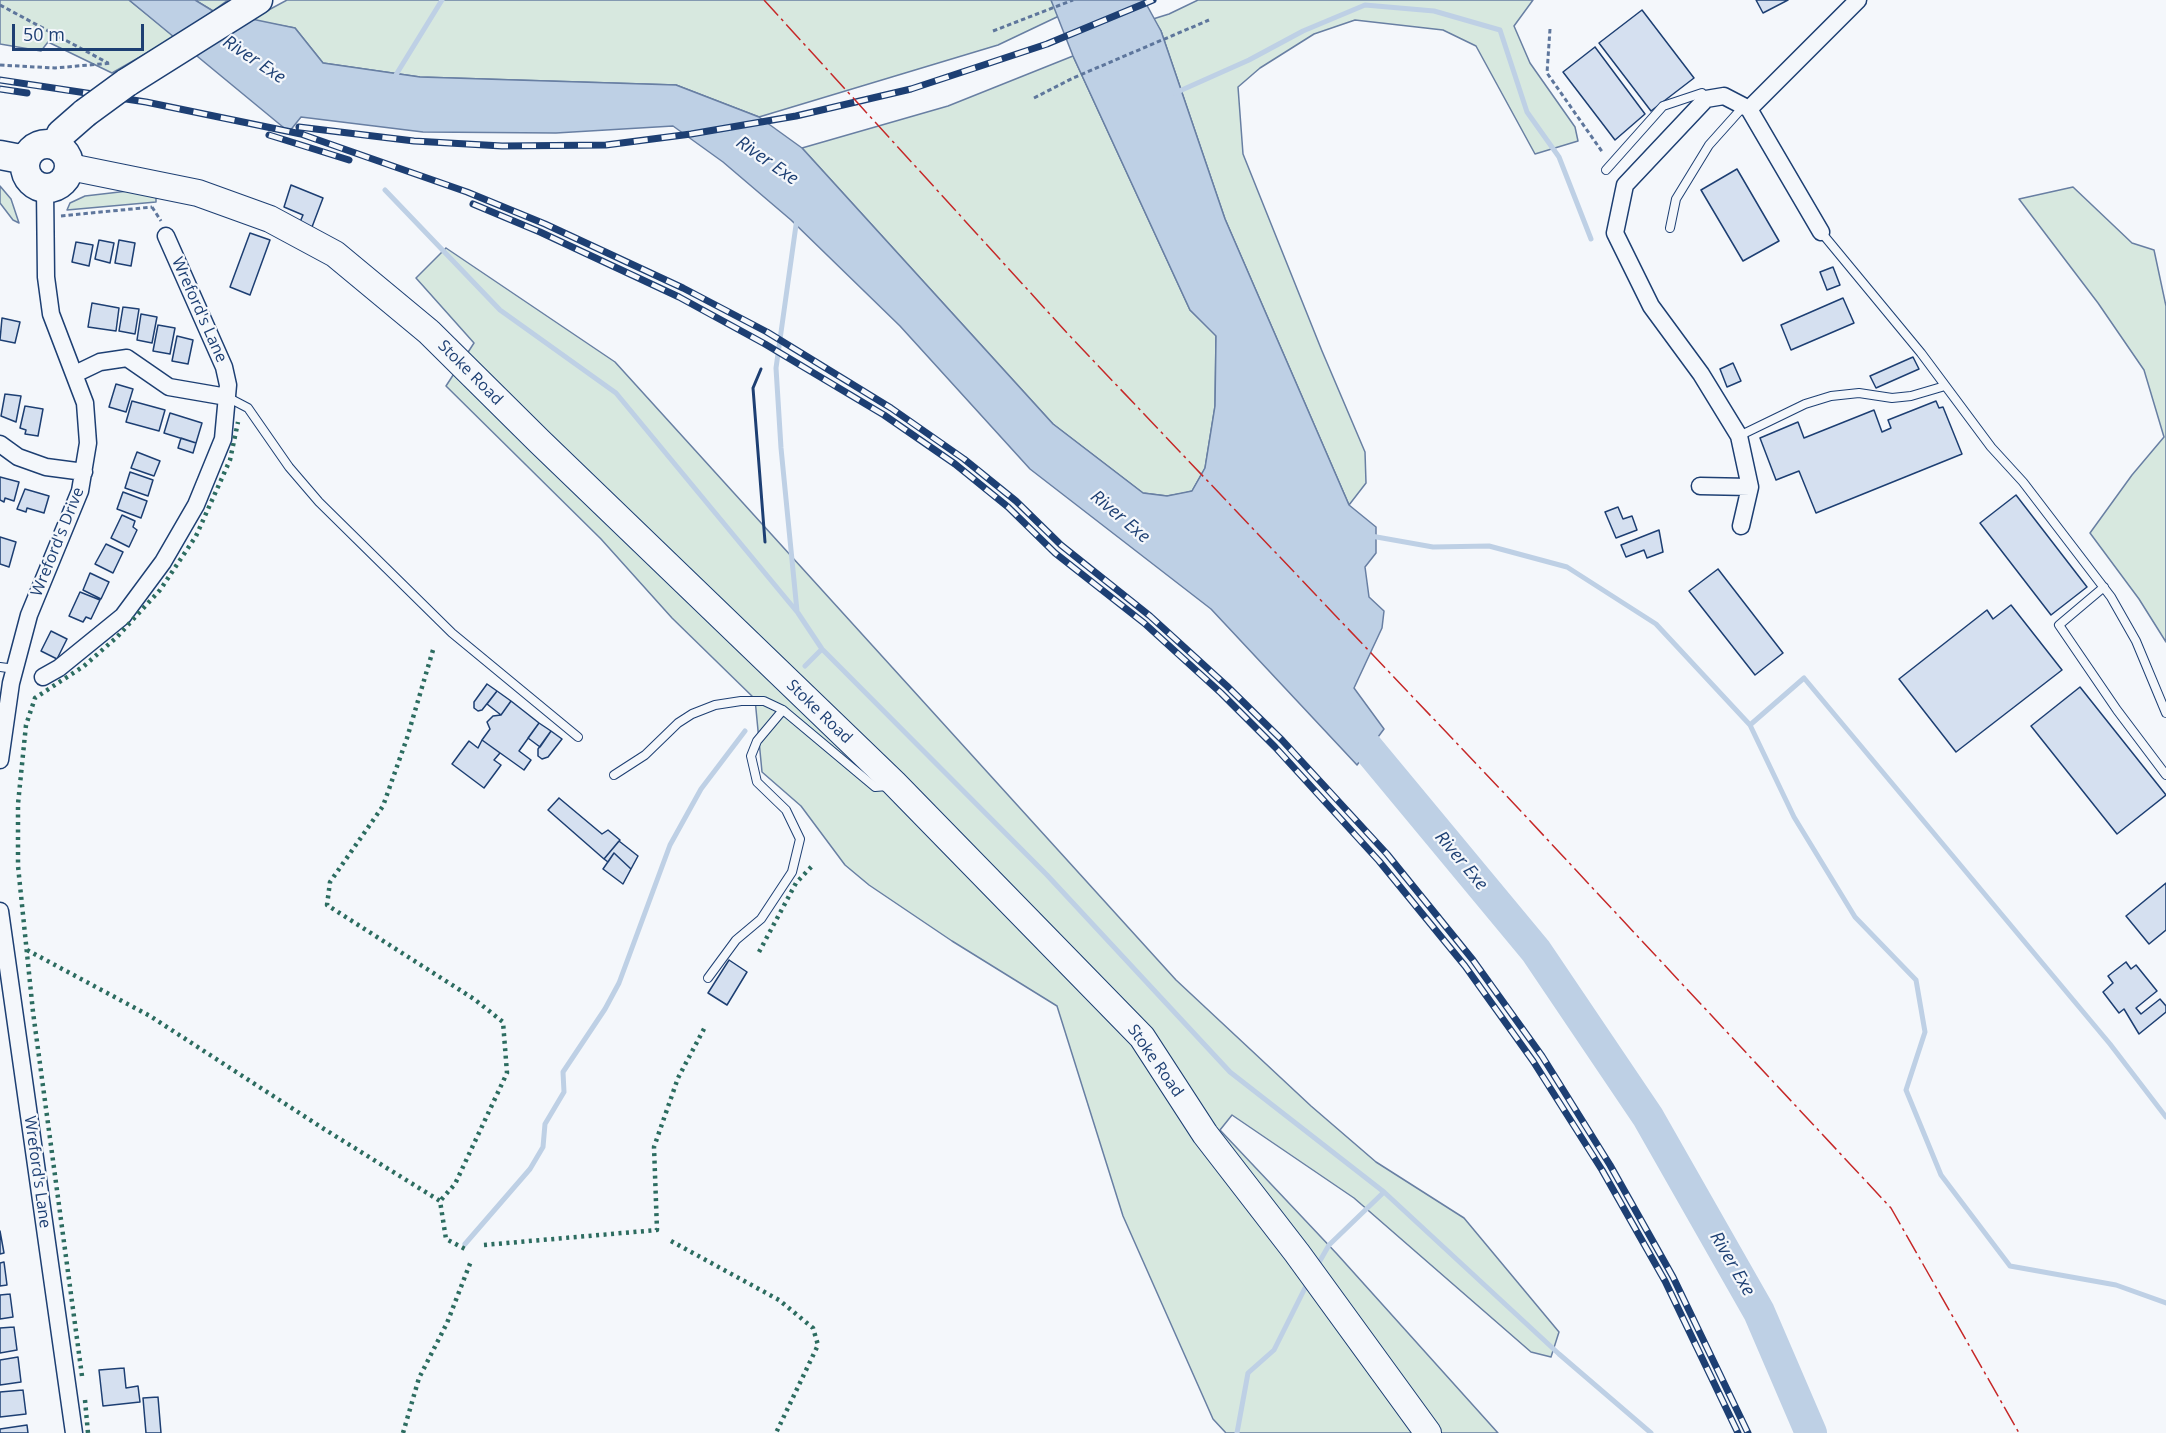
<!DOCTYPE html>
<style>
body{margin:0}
#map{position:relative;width:2166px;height:1433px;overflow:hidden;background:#f4f7fb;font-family:"Open Sans",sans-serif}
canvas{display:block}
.scale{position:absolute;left:12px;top:24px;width:132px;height:27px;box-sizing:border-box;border:3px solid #1d3f73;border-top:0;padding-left:8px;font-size:18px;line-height:21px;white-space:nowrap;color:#1d3f73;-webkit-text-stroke:4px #f4f7fb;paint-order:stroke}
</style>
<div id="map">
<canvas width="2166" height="1433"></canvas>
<div class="scale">50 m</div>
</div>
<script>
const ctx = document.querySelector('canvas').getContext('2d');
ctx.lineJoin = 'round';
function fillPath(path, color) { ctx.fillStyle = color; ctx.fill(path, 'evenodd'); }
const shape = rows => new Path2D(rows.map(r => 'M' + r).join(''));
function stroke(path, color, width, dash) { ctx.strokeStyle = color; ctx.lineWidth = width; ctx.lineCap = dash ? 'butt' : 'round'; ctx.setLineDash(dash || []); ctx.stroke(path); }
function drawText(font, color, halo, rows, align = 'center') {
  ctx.font = font + ' "Open Sans",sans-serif'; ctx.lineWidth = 4.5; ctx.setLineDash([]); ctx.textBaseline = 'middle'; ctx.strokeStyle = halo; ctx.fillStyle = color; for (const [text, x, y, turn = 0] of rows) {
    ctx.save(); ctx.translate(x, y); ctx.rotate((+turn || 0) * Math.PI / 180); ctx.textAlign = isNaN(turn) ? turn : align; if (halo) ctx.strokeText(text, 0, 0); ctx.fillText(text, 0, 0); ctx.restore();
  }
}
const green = shape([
 [0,0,129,0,175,37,112,73,48,42,41,51,0,44,0,0],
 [195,0,228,0,213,11,195,0],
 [287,0,1051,0,1059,16,998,45,759,117,676,85,420,77,323,63,295,28,250,20,287,0],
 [1198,0,1533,0,1514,26,1530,63,1575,127,1578,141,1535,154,1476,46,1443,30,1355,20,1314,34,1260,68,1238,87,1243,154,1322,351,1365,452,1366,483,1349,505,1225,219,1161,31,1153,19,1169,14,1198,0],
 [1073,56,1190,310,1216,335,1215,406,1205,468,1192,491,1185,493,1167,496,1143,493,1053,424,802,148,948,106,1073,56],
 [0,186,11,199,19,223,13,220,0,203,0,186],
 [2073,187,2132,243,2154,250,2166,306,2166,642,2139,599,2090,533,2132,475,2164,437,2144,370,2098,303,2019,199,2073,187],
 [128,191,156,197,156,202,67,210,70,203,85,196,128,191],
 [446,248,615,362,1176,980,1311,1106,1376,1162,1464,1218,1559,1332,1551,1357,1531,1352,1354,1198,1232,1115,1220,1130,1337,1254,1498,1433,1226,1433,1213,1419,1123,1216,1057,1006,952,941,869,885,845,865,801,806,762,772,755,699,672,618,601,539,446,386,474,343,416,278,446,248]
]);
const water = shape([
 [129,0,195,0,213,11,295,28,323,63,420,77,676,85,759,117,802,148,1053,424,1143,493,1167,496,1192,491,1205,468,1215,406,1216,336,1190,310,1073,56,1051,0,1144,0,1161,31,1225,219,1349,505,1376,527,1376,553,1365,567,1369,597,1384,611,1382,628,1354,688,1384,729,1357,765,1211,609,1030,469,900,326,791,220,723,162,673,126,556,133,423,132,301,117,289,132,129,0]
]);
const stream = shape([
 [394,78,442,0],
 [1175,93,1249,60,1303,31,1365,5,1434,11,1500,30,1527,112,1559,157,1591,239],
 [385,190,500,310,616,393,798,613,822,649,1047,875,1230,1072,1384,1192,1559,1354,1651,1433],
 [797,218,776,368,781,448,797,611],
 [1371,536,1433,547,1489,546,1567,567,1656,624,1750,725,1794,817,1855,917,1916,980,1925,1032,1906,1090,1941,1175,2010,1266,2116,1285,2166,1303],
 [805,666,822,649],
 [1750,725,1804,678,2110,1044,2166,1117],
 [465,1244,530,1169,543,1147,545,1124,564,1092,563,1072,605,1009,619,983,670,845,701,789,745,731],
 [1317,1266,1329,1245,1384,1192],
 [1237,1433,1248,1373,1274,1350,1308,1282]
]);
const river = shape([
 [1341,716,1536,951,1648,1117,1759,1312,1811,1433]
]);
const building = shape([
 [1756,0,1788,0,1763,13,1756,0],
 [1642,10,1694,78,1651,111,1599,43,1642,10],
 [1595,47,1645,114,1615,140,1563,72,1595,47],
 [1737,169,1779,241,1743,261,1701,190,1737,169],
 [291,185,323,198,312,227,300,222,303,215,284,207,291,185],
 [250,233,270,240,250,295,230,287,250,233],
 [99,240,114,243,110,263,95,259,99,240],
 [119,240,135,243,131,266,115,263,119,240],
 [76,242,93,245,89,266,72,262,76,242],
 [1833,267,1840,285,1827,290,1820,272,1833,267],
 [1843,298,1854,323,1791,350,1781,325,1843,298],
 [92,303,119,308,116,331,88,327,92,303],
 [123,307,139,309,135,334,119,331,123,307],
 [141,314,157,317,152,343,137,340,141,314],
 [2,318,20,322,15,343,0,340,2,318],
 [158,325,175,328,170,354,153,351,158,325],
 [177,336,193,340,188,364,172,361,177,336],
 [1913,357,1919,369,1876,388,1870,376,1913,357],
 [1733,363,1741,381,1727,387,1720,369,1733,363],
 [116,384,133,389,126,412,109,407,116,384],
 [5,394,21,396,16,422,1,416,5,394],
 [132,401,165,410,159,431,126,422,132,401],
 [1936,401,1939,408,1943,407,1962,454,1816,513,1799,471,1776,480,1760,438,1798,422,1804,438,1874,410,1882,432,1891,428,1888,420,1936,401],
 [25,406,43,409,38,436,25,434,26,430,20,428,25,406],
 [170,413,202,423,196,443,164,433,170,413],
 [181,438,196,443,193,453,178,448,181,438],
 [137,452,160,461,154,476,131,468,137,452],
 [130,472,153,480,148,496,125,488,130,472],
 [0,477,19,482,14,501,5,498,4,502,0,500,0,477],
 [25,489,49,496,44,513,27,508,26,512,17,509,25,489],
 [123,492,147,501,141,518,117,509,123,492],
 [2016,495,2087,587,2051,615,1980,523,2016,495],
 [1618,507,1623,519,1632,516,1637,530,1616,538,1605,512,1618,507],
 [122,515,135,521,133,527,137,530,129,547,111,538,122,515],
 [1659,530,1663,552,1647,558,1644,550,1626,557,1621,545,1659,530],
 [0,537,16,542,9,567,0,564,0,537],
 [106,544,123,552,113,573,95,564,106,544],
 [1718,569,1783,653,1755,675,1689,591,1718,569],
 [90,573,109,582,101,599,83,590,90,573],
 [80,592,100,600,91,619,86,617,83,622,69,616,80,592],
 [2011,605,2062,670,1956,752,1899,679,1987,610,1993,619,2011,605],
 [51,631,67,639,57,659,41,651,51,631],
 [487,684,497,691,482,710,478,711,474,708,474,702,487,684],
 [2080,687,2166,795,2117,834,2031,726,2080,687],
 [497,691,511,701,501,715,487,704,497,691],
 [511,701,539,723,519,751,531,760,524,770,482,740,490,729,487,722,493,716,501,715,511,701],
 [539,723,551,731,540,747,528,738,539,723],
 [551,731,562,739,548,757,542,759,538,756,538,749,551,731],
 [482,740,500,753,494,760,501,765,484,788,452,764,469,741,478,748,482,740],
 [559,798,602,834,608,830,620,840,604,859,548,810,559,798],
 [619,841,638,856,631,869,614,853,608,862,604,859,619,841],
 [614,853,631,869,623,884,603,869,614,853],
 [2166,883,2166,930,2149,944,2126,916,2166,883],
 [729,960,747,972,727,1005,708,993,729,960],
 [2126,962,2131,969,2136,965,2157,991,2136,1008,2141,1014,2160,999,2166,1006,2166,1012,2139,1034,2124,1009,2119,1013,2103,992,2113,983,2108,976,2126,962],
 [0,1231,4,1253,0,1254,0,1231],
 [4,1262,7,1285,0,1286,0,1263,4,1262],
 [10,1294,13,1317,0,1319,0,1295,10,1294],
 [14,1327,17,1350,0,1353,0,1328,14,1327],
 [18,1357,21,1382,0,1385,0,1360,18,1357],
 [124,1368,126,1388,138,1386,140,1402,103,1406,99,1370,124,1368],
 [23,1390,26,1414,0,1417,0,1392,23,1390],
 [158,1397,161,1433,146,1433,143,1398,158,1397],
 [27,1425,28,1433,0,1433,0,1429,27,1425]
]);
const path = shape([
 [0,5,108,63],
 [1550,29,1547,73,1603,153],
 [993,31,1073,0],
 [0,65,55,68,112,63],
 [1034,98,1073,78,1209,20],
 [152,207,161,221],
 [61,216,152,207]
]);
const lane = shape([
 [1606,170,1663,106,1702,93,1706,99],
 [1670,228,1676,199,1709,145,1743,107],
 [1821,232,1921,353,1991,447,2023,482,2111,597,2136,641,2166,713],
 [227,397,248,408,289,467,319,502,452,633,578,737],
 [1739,436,1805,404,1831,396,1859,393,1892,398,1911,396,1945,386],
 [2104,587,2059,625,2117,710,2166,775],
 [0,667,15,669],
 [614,775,645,755,678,723,692,714,715,705,741,701,764,701,783,710],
 [708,978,736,940,761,919,792,872,800,839,786,810,757,782,751,756,757,741,783,710,875,787,888,786]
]);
const street = shape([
 [1749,109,1858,0],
 [75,374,100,362,127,358,169,387,227,397],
 [0,444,18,457,46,467,84,472],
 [1700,486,1750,487],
 [1741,526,1750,487,1739,436,1701,374,1651,306,1615,233,1625,185,1706,99,1724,96,1749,109,1821,232],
 [43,677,59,668,123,616,163,562,196,505,223,439,228,385,224,367,166,236],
 [0,760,11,683,29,615,80,491,88,443,85,403,51,314,46,277,45,189],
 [0,911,74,1433]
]);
const primary = shape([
 [70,167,198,193,270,219,335,254,429,332,539,441,894,783,1142,1037,1205,1134,1297,1253,1428,1433]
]);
const highway = shape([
 [126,83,258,0],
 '25 166a22 22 0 1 1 44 0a22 22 0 1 1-44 0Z',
 [56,146,61,134,85,113],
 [0,155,26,160]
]);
const rail = shape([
 [0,80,146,102,301,134,467,192,545,224,683,288,767,332,891,408,964,459,1016,501,1061,545,1150,616,1227,686,1282,740,1387,854,1473,960,1542,1056,1610,1165,1673,1277,1748,1433],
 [0,89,27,93],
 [299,127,414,141,502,146,606,145,691,134,796,116,911,89,1047,44,1153,0],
 [269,135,349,160],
 [473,204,540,232,679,297,765,344,884,415,955,464,1008,507,1055,553,1144,623,1221,693,1275,747,1379,861,1465,966,1533,1061,1602,1170,1665,1281,1738,1433]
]);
const highwayBridge = shape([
 [85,113,126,83]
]);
const hedge = shape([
 [433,650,407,738,383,806,330,882,327,905,474,999,503,1022,507,1073,455,1184,440,1201],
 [27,950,150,1016,324,1129,440,1201,446,1239,465,1249],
 [759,952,796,883,813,865],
 [671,1241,779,1300,813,1328,818,1345,776,1433],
 [484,1245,657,1230,654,1147,678,1078,706,1025],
 [82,1376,33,1012,18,866,18,804,26,725,35,698,84,666,117,637,160,590,196,536,230,460,238,422],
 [85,1400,88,1433],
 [403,1433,419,1378,447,1323,471,1261]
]);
const wall = shape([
 [761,369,753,388,765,542]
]);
const power = shape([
 [764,0,1068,334,1504,793,1891,1208,2019,1433]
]);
const streetNames = [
 ["Wreford's Lane",199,310,66],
 ["Stoke Road",470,373,45],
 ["Wreford's Drive",58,542,-68],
 ["Stoke Road",819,712,44],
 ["Stoke Road",1155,1061,55],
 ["Wreford's Lane",37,1172,82]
];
const waterNames = [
 ["River Exe",254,60,34],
 ["River Exe",767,161,35],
 ["River Exe",1120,517,40],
 ["River Exe",1461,861,50],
 ["River Exe",1732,1264,60]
];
fillPath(green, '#d7e8df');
stroke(green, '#687fa3', 1.5);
fillPath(water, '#bed0e5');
stroke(water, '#687fa3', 1.5);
stroke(stream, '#bed0e5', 5);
stroke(river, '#bed0e5', 32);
fillPath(building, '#d5e0f0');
stroke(building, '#1d3f73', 1.5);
stroke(lane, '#1d3f73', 10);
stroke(street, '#1d3f73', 19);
stroke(primary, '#1d3f73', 28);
stroke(highway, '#1d3f73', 31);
stroke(path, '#5e769c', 3, [4.5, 3]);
stroke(lane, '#f4f7fb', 8);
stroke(street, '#f4f7fb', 16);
stroke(primary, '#f4f7fb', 26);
stroke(highway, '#f4f7fb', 28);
stroke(rail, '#1d3f73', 7);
stroke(rail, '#f4f7fb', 4.5, [14]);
stroke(highwayBridge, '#1d3f73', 31, []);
stroke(highwayBridge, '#f4f7fb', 28);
stroke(hedge, '#2c6c60', 4.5, [3, 4.5]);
stroke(wall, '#1d3f73', 3);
stroke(power, '#c62828', 1.5, [21, 4.5, 3, 4.5]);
drawText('16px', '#1d3f73', '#f4f7fb', streetNames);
drawText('italic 18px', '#1d3f73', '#f4f7fb', waterNames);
</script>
